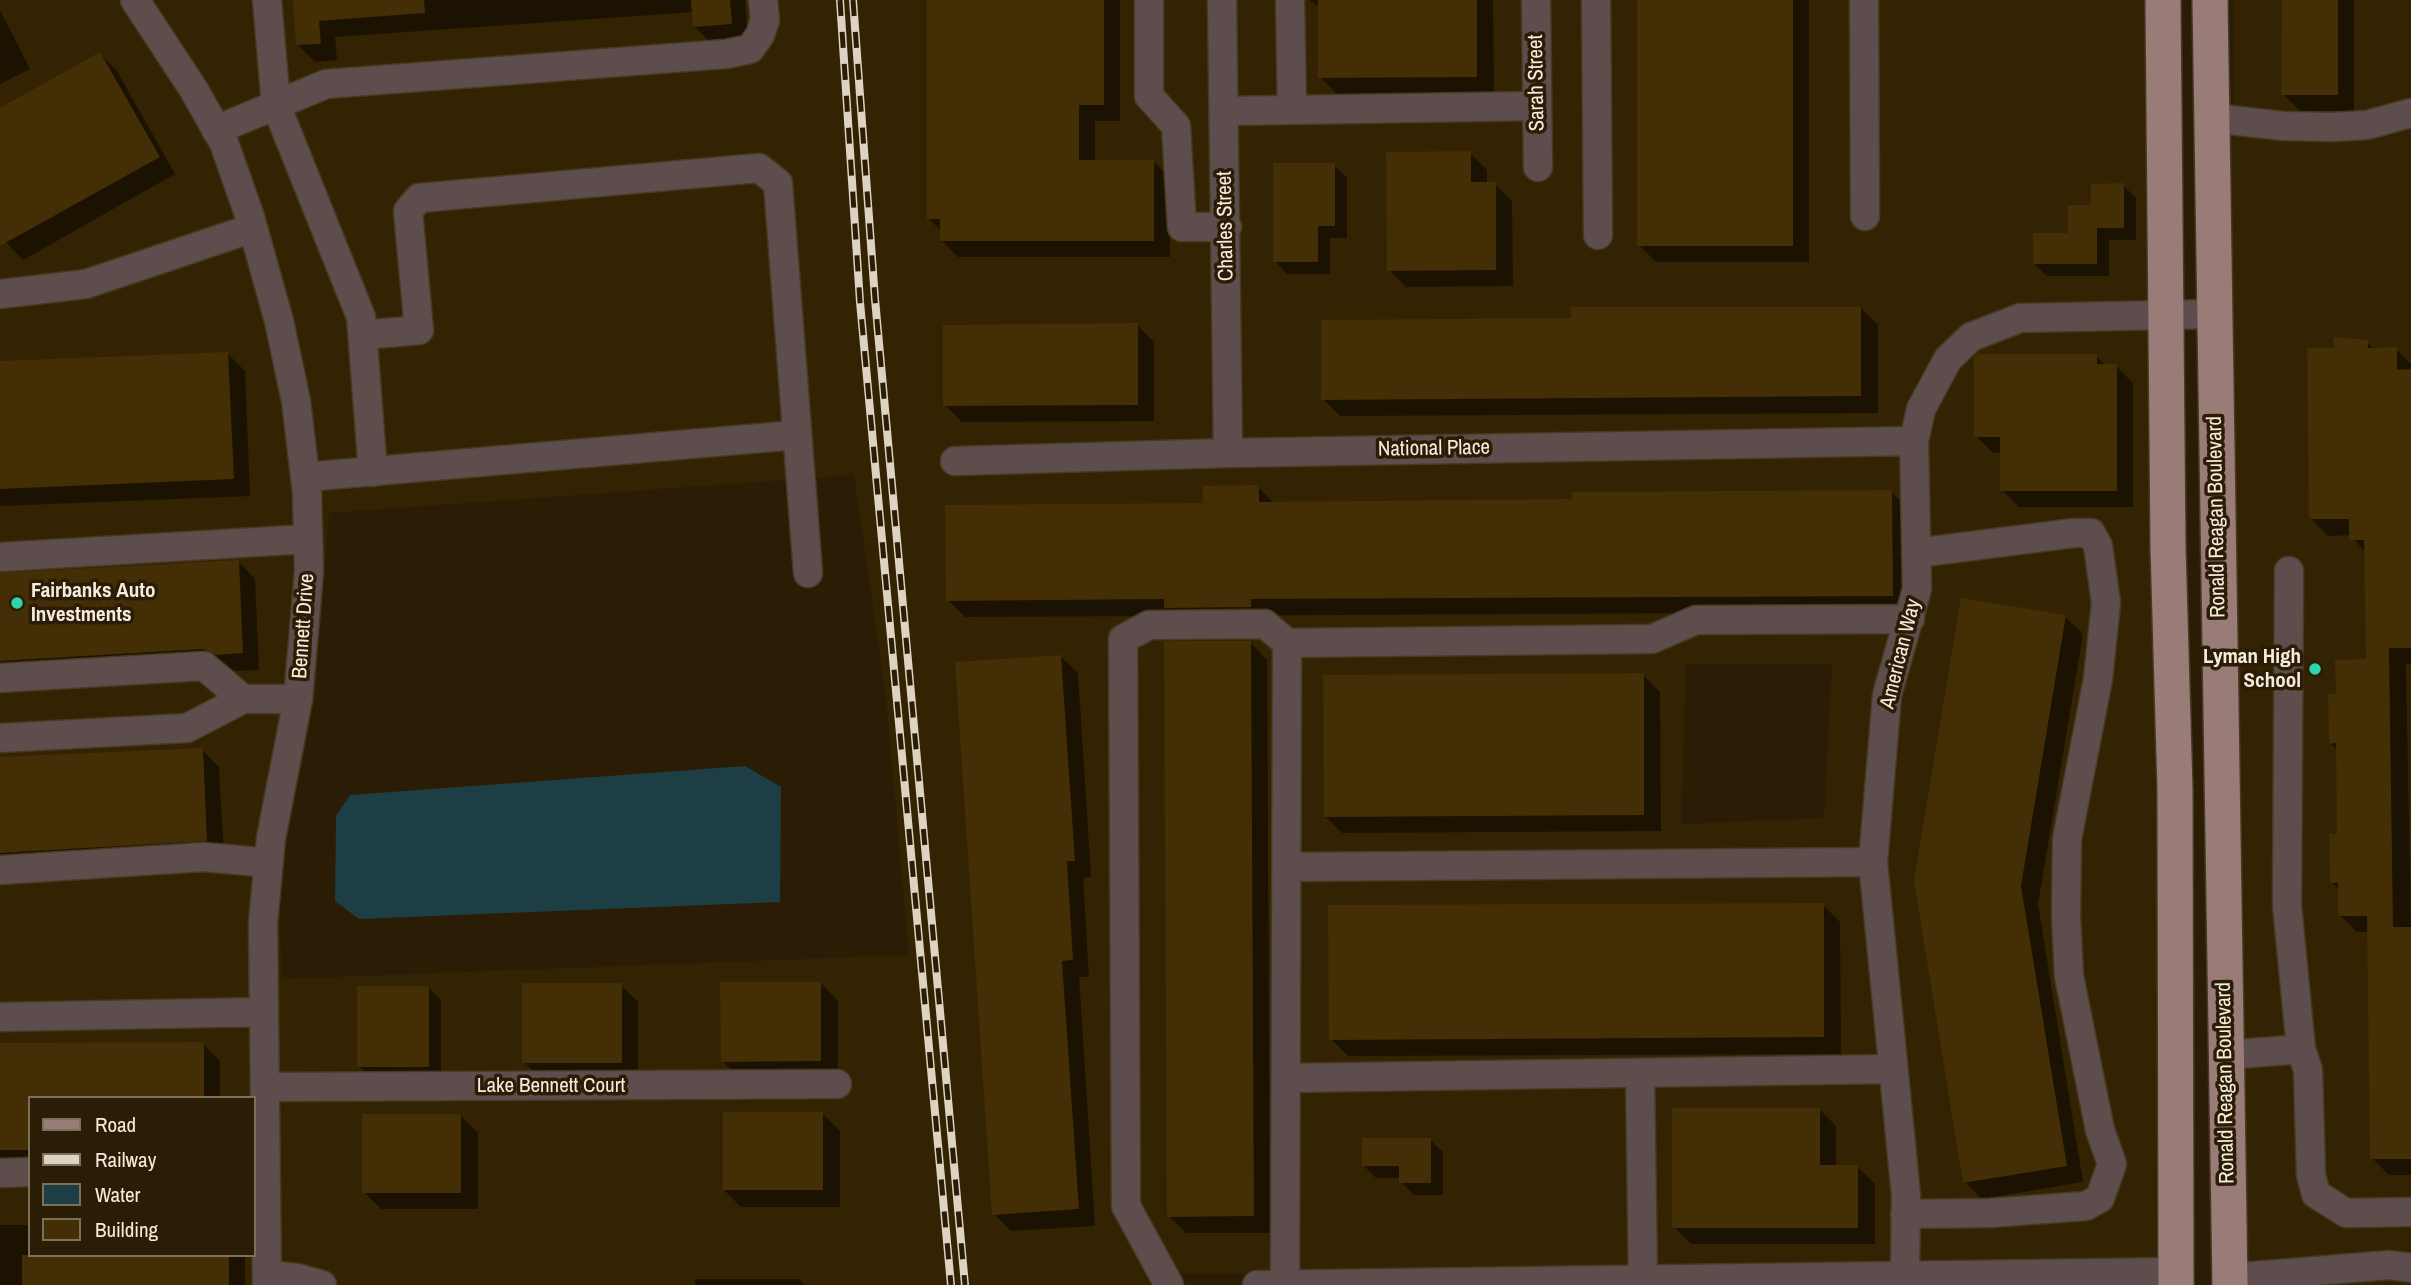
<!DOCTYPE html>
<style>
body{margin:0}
#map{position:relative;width:2411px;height:1285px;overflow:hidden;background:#2b1d05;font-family:"Archivo Narrow",sans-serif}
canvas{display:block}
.legend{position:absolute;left:28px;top:1096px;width:228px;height:161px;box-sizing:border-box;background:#2b1d05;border:2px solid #7c705b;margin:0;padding:9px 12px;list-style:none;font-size:21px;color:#f6ecdd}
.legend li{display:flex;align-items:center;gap:14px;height:35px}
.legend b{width:35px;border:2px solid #7c705b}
</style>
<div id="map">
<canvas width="2411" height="1285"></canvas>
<ul class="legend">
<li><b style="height:9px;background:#997b78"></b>Road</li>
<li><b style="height:9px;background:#ded3c3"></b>Railway</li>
<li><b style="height:19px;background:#1c3e44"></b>Water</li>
<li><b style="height:19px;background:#432e05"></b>Building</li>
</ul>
</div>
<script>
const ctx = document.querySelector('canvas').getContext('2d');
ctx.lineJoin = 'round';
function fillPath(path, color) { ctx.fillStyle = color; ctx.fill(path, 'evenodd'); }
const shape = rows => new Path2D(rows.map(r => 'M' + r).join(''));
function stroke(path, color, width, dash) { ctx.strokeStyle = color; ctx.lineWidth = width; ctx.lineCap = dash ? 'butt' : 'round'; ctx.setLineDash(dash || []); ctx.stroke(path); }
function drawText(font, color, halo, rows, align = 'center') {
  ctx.font = font + ' "Archivo Narrow",sans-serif'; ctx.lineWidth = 7; ctx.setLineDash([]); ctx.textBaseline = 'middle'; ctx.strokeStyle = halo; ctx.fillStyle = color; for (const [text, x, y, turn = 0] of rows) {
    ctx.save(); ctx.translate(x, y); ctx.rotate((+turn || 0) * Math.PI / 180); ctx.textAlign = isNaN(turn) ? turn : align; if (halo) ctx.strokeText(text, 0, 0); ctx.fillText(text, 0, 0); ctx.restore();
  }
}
const built = shape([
 [0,0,122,0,186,97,214,149,240,222,285,403,296,494,298,570,287,697,256,1285,0,1285],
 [30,1098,254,1098,254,1255,30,1255],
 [149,0,1211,0,1217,441,944,449,944,473,1904,453,1906,588,1876,694,1895,1196,1894,1265,1159,1274,1158,1285,278,1285,276,1100,848,1096,848,1072,276,1075,274,923,282,840,309,700,290,318],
 [854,475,886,698,909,955,281,979,280,876,315,698,329,513],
 [1686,664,1832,664,1824,818,1681,824],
 [1233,0,1525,0,1528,179,1549,178,1547,0,2152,0,2155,303,1967,325,1906,429,1239,440],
 [2233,0,2411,0,2411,1285,2230,1285,2212,106,2233,104],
 [2155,328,2159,1260,1916,1264,1884,862,1925,442,1931,414,1957,367,1976,347,2022,331]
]);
const water = shape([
 [745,766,781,787,780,902,359,919,335,901,336,816,350,795]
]);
const shadow = shape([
 [295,0,745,0,748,41,712,44,695,27,694,12,335,37,337,60,315,62,298,45],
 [929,0,1120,0,1120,121,1095,121,1095,161,1153,161,1170,178,1170,257,958,257,941,240,941,231,929,219],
 [1309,0,1493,0,1494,93,1337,94,1320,77,1319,6],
 [1638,0,1809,0,1809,262,1656,262,1639,245],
 [2283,0,2354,0,2354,111,2300,111,2283,94],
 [0,10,30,69,0,84],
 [100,54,117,71,175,174,23,260,3,239,0,241,0,110],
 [1470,153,1487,170,1487,184,1495,184,1512,201,1513,286,1406,287,1389,270],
 [1334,165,1347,178,1347,238,1330,238,1330,274,1287,274,1275,261],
 [2123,185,2136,198,2136,240,2109,240,2109,276,2047,276,2034,264,2070,234,2093,207],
 [1861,308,1878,325,1878,413,1340,416,1323,399,1572,320],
 [1137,325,1154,342,1154,421,962,422,945,405],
 [2335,339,2355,339,2359,342,2367,342,2374,349,2396,349,2411,364,2411,664,2406,664,2411,929,2411,1175,2389,1175,2372,1158,2369,932,2357,932,2340,915,2340,890,2331,882,2339,835,2338,751,2330,743,2338,696,2367,661,2366,554,2351,535,2328,536,2311,519],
 [228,354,245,371,250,496,0,506,0,363],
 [2096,356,2106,366,2116,366,2133,383,2133,507,2019,507,2002,490,2002,453,1993,453,1976,436],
 [1258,487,1274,503,1574,501,1891,492,1909,509,1909,612,965,617,948,600],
 [238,561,255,579,259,670,235,671,221,666,0,681,0,575],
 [2065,617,2083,634,2038,904,2083,1182,1982,1199,1965,1182],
 [1250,642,1267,660,1270,1233,1186,1233,1169,1216],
 [1060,656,1078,673,1091,877,1083,878,1089,977,1079,977,1095,1226,1011,1231,994,1214],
 [1643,675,1660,692,1661,831,1342,833,1325,816],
 [202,750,219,767,224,857,0,871,0,759],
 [1823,905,1840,922,1841,1054,1348,1056,1331,1039],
 [821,983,838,1001,838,1078,740,1078,722,1061],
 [621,985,638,1002,638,1079,541,1079,524,1062],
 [428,987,441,1000,441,1079,372,1079,359,1066],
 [203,1044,220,1061,220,1098,30,1098,30,1167,0,1167,0,1045],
 [1819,1109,1836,1126,1836,1167,1858,1167,1875,1184,1875,1244,1691,1244,1674,1227],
 [823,1114,840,1131,840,1207,741,1207,724,1190],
 [461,1116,478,1133,478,1209,381,1209,364,1192],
 [1430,1140,1443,1152,1443,1195,1414,1195,1401,1182,1401,1178,1376,1178,1363,1165],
 [0,1225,30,1225,30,1255,245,1255,245,1285,0,1285],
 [695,1279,799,1279,805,1285,695,1285]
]);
const building = shape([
 [293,0,424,0,425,13,319,21,321,44,296,45],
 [691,0,730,0,732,24,693,27],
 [927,0,1104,0,1104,105,1079,105,1079,160,1154,160,1154,241,940,241,940,219,927,219],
 [1318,0,1477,0,1477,77,1318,78],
 [1637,0,1793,0,1793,246,1637,246],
 [2282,0,2338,0,2338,95,2281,95],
 [100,52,160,157,0,246,0,108],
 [1471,151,1471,182,1496,182,1496,270,1387,271,1386,152],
 [1273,163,1335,163,1335,226,1318,226,1318,262,1273,262],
 [2124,183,2124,228,2097,228,2097,264,2033,264,2033,233,2068,233,2068,205,2091,205,2091,184],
 [1571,307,1861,307,1861,396,1321,400,1321,320,1571,318],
 [1138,323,1138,405,943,406,943,325],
 [2333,337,2368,340,2368,348,2397,347,2397,370,2411,369,2411,648,2389,648,2393,927,2411,927,2411,1159,2370,1159,2367,916,2338,916,2338,883,2330,883,2329,834,2337,834,2336,743,2329,744,2328,694,2336,694,2335,660,2366,659,2364,540,2349,540,2349,519,2309,519,2307,348,2334,348],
 [228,352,234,479,0,489,0,361],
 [1977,354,2097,354,2097,364,2117,364,2117,491,2000,491,2000,437,1974,437,1974,357],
 [1259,485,1259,502,1572,499,1572,492,1892,490,1893,596,1251,599,1251,607,1164,608,1164,599,946,601,945,505,1203,503,1203,486],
 [239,560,243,653,216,655,203,649,0,661,0,573],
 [1961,598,2066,615,2021,886,2067,1166,1963,1183,1914,881],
 [1164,641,1251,641,1254,1216,1167,1217],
 [1061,655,1075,861,1067,861,1073,960,1062,961,1079,1209,992,1215,955,662],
 [1644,673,1644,815,1324,817,1323,675],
 [203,748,207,841,0,853,0,757],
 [1824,903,1824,1037,1329,1040,1328,905],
 [720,982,821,982,821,1061,721,1062],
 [522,983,622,983,622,1063,522,1063],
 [357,986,429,986,429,1067,357,1067],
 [204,1042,204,1098,30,1098,30,1150,0,1150,0,1043],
 [1672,1108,1820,1108,1820,1165,1858,1165,1858,1228,1672,1228],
 [723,1112,823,1112,823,1190,723,1190],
 [362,1114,461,1114,461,1193,362,1193],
 [1362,1138,1431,1138,1431,1183,1399,1183,1399,1166,1362,1166],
 [22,1255,229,1255,229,1285,22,1285]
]);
const minor = shape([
 [135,0,194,90,224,143,250,217,279,321,296,401,307,493,309,571,298,699,271,838,263,923,267,1285],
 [267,0,276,105,326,84,726,54,750,49,760,35,765,20,763,0],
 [1149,0,1149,96,1176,126,1182,227,1227,227],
 [1222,0,1228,453],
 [1290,0,1292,110],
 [1536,0,1538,167],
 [1596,0,1598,235],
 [1864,0,1865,216],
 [1224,111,1537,106],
 [2212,118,2283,126,2331,127,2367,125,2411,113],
 [216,130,276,105,361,317,373,472],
 [0,294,86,284,253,228],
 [363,335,419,330,408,211,419,198,759,168,778,183,808,573],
 [955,461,1228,453,1914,441],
 [305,477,796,435],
 [0,557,308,539],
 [2289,571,2287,905,2301,1049,2308,1070,2311,1175,2316,1194,2346,1213,2411,1212],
 [1287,643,1652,639,1696,620,1910,619],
 [0,678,204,666,243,699,187,728,0,738],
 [243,699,298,699],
 [1287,867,1873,862],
 [0,870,204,857,269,863],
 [0,1017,264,1012],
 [2225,1055,2301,1049],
 [1640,1073,1643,1281],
 [1287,1078,1893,1069],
 [265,1087,837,1084],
 [0,1173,30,1172],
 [1905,1214,1990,1213,2086,1206,2100,1198,2112,1164,2100,1130,2069,976,2066,916,2067,839,2098,679,2106,603,2098,546,2091,533,2074,533,1916,553],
 [267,1275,297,1278,322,1285],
 [1905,1277,1906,1195,1873,862,1887,695,1917,589,1914,441,1921,409,1948,359,1971,337,2020,318,2215,314],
 [2230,1278,2389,1265,2411,1268],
 [1169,1285,1126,1206,1123,639,1149,625,1265,624,1287,643,1285,1285],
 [1257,1285,2175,1272]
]);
const major = shape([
 [2163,0,2168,547,2175,790,2176,1285],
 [2210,0,2230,1285]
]);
const rail = shape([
 [840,0,860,302,951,1285],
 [853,0,875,299,965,1285]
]);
const markers = [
 [17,603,7,"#2fd4aa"],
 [2315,669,7,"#2fd4aa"]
];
const streetNames = [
 ["Sarah Street",1537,83,-91],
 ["Charles Street",1226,226,-91],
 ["National Place",1434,449,-1],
 ["Ronald Reagan Boulevard",2217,517,-91],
 ["Bennett Drive",304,626,-86],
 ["American Way",1901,654,-76],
 ["Ronald Reagan Boulevard",2226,1083,-91],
 ["Lake Bennett Court",551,1086]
];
const poiNames = [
 ["Fairbanks Auto",31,591],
 ["Investments",31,615],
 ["Lyman High",2301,657,"right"],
 ["School",2301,681,"right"]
];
fillPath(built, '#342302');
fillPath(water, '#1c3e44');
fillPath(shadow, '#0007');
fillPath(building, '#432e05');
stroke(minor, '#473a23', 31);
stroke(major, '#473a23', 38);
stroke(minor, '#5d4e4d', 28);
stroke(major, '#997b78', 35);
stroke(rail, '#ded3c3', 8);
stroke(rail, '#2b1d05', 5, [16]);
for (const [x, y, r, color] of markers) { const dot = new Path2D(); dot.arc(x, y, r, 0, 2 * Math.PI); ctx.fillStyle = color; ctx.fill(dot); stroke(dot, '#2b1d05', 2.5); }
drawText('21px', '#f6ecdd', '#2b1d05', streetNames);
drawText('bold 21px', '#f6ecdd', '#2b1d05', poiNames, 'left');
</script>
